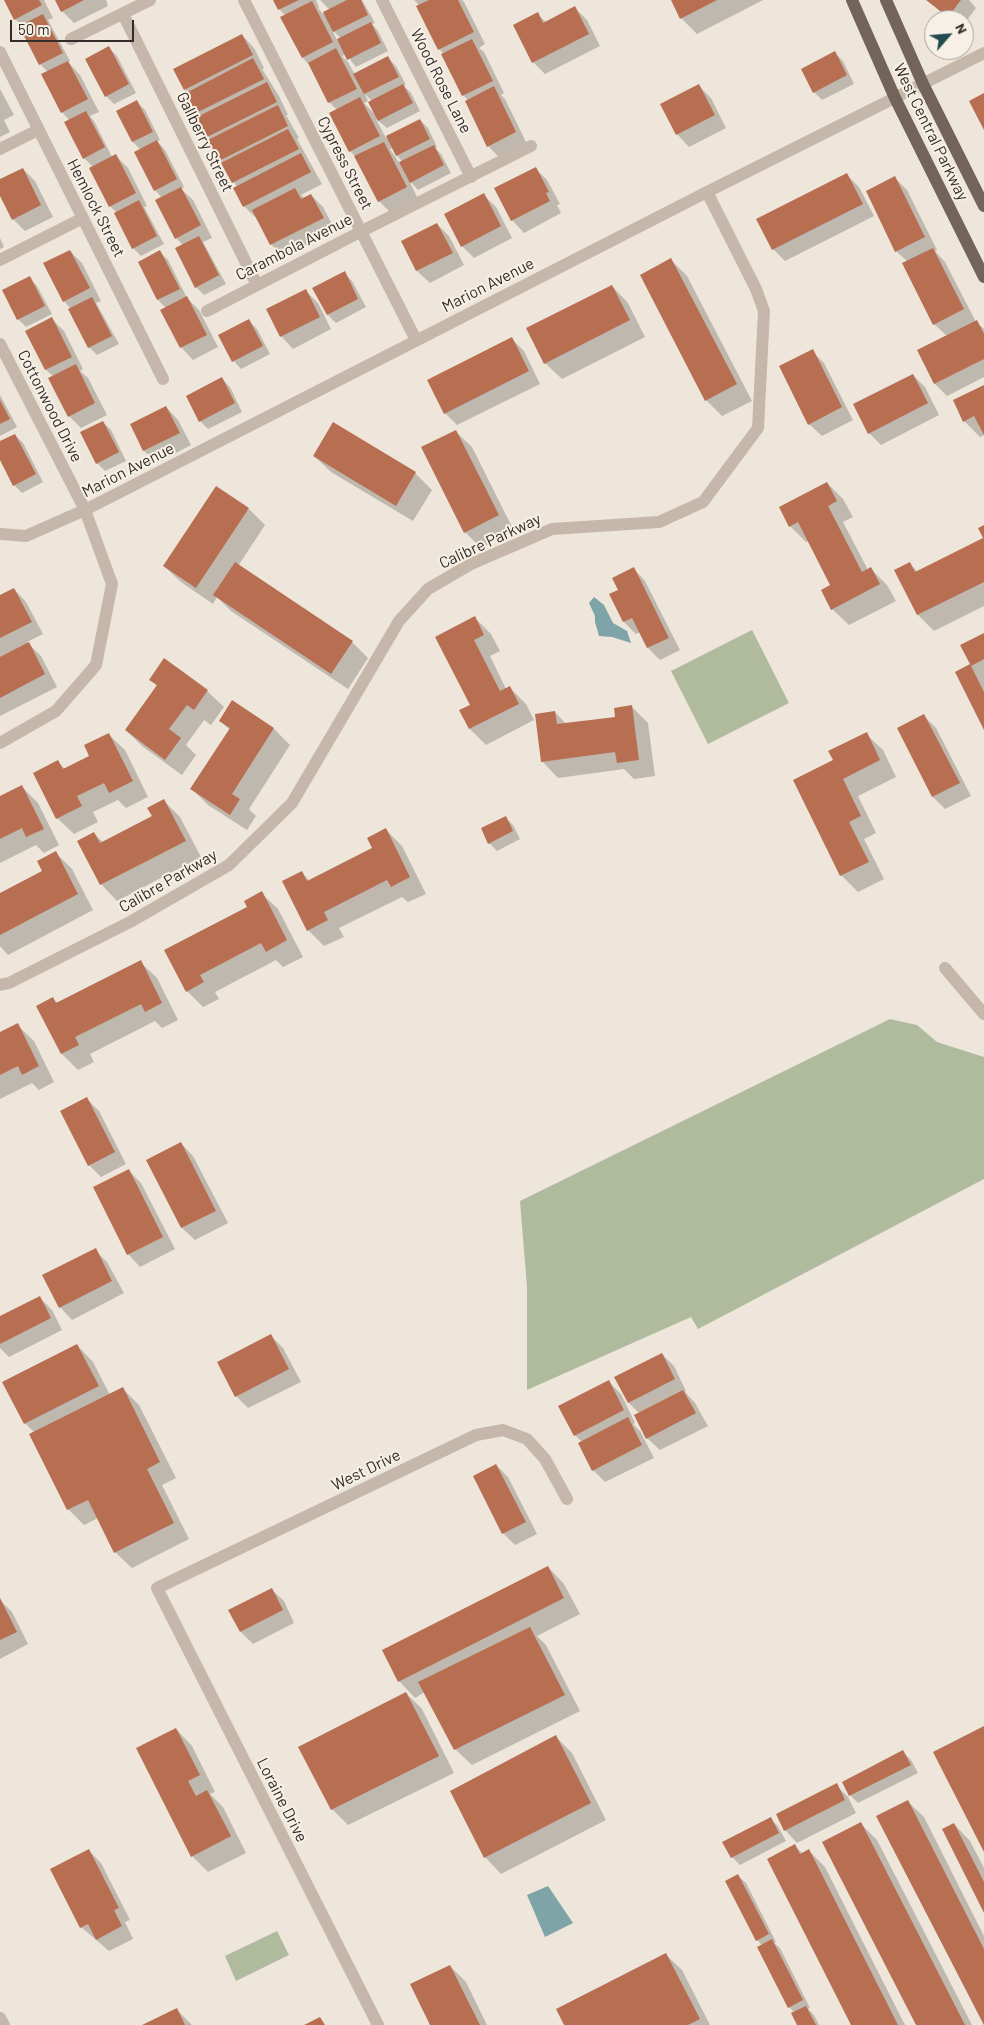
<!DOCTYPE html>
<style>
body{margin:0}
#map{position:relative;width:984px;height:2025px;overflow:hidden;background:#eee6db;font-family:Barlow,sans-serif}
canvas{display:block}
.north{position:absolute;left:924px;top:10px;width:50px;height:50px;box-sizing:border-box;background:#f7f0e7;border:1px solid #a9a29b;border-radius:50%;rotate:63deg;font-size:14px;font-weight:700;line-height:20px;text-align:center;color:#332c28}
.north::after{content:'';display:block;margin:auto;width:18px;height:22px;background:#234a4f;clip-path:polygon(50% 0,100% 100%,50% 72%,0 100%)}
.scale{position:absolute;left:10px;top:20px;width:124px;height:22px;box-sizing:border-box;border:2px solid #332c28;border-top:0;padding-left:6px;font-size:15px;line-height:18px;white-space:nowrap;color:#332c28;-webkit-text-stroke:4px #f7f0e7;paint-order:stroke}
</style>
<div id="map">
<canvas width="984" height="2025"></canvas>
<div class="north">N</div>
<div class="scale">50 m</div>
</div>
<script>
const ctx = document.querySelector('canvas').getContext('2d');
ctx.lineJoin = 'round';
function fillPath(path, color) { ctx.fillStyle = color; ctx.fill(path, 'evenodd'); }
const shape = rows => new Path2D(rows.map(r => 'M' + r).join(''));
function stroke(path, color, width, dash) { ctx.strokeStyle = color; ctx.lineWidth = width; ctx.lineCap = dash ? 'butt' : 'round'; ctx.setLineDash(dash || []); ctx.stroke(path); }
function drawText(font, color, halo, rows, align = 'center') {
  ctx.font = font + ' Barlow,sans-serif'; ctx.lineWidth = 4; ctx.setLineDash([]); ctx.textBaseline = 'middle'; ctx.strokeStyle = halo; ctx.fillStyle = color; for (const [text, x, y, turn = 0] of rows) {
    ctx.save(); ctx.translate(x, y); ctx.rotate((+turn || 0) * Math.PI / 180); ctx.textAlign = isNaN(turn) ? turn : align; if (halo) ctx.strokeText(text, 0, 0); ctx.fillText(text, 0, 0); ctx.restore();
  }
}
const green = shape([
 [752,630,789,703,708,744,671,671],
 [890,1019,917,1025,937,1042,984,1057,984,1179,698,1329,691,1317,527,1390,527,1287,520,1201],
 [277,1931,289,1955,236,1981,225,1956]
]);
const water = shape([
 [594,597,604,605,613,623,627,631,631,643,612,637,599,636,595,622,595,616,589,603],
 [548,1886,573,1923,545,1937,527,1895]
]);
const shadow = shape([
 [5,0,44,0,53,18,48,20,70,61,68,62,80,75,99,112,90,116,94,121,112,157,115,155,128,168,147,206,144,207,164,244,141,256,133,248,117,213,110,206,93,167,84,158,70,121,62,112,48,72,40,64,22,26,15,19],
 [56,0,106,0,108,6,74,23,62,11],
 [275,0,316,0,319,7,318,8,323,14,330,10,320,0,362,0,375,23,372,24,378,31,388,51,356,67,346,54,342,56,348,62,355,75,388,58,396,66,406,85,404,86,411,93,420,111,387,128,376,119,386,138,420,120,428,128,437,147,435,148,441,154,451,173,418,190,409,180,418,199,391,213,379,201,356,157,350,151,337,110,329,102,311,67,303,58,282,18,286,16,279,9],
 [332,30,341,38,337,40],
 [365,94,372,101,374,113,364,103,368,101],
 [393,148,397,156,403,162,400,164,390,149],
 [414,0,462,0,464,2,485,44,479,48,484,52,504,93,501,95,505,99,527,144,500,158,488,146,468,100,463,95,444,54,439,49,418,7,420,6],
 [672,0,763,0,697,34,681,18],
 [927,0,969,0,976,8,964,24,964,20,950,20],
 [575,8,587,20,600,46,545,74,533,62,537,14,546,22],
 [242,35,254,48,264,68,262,69,279,96,288,115,286,115,299,138,297,139,322,184,301,195,304,198,311,195,323,207,335,230,283,257,271,244,256,218,244,206,237,187,220,160,199,118,201,116,197,112,175,70],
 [109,48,117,56,136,93,114,104,106,96],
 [835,53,843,61,854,84,822,100,814,92],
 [699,86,711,98,726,128,689,147,677,134,662,105],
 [0,89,14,115,4,120,10,132,0,137],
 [137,102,145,110,160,140,157,141,165,150,184,187,181,189,193,200,212,238,203,242,226,284,204,295,196,287,183,245,176,238,162,198,155,190,141,150,133,142],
 [535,168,547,180,560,204,557,205,561,213,524,233,512,220,496,189],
 [23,169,35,181,53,217,25,231,13,219,0,193,0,181],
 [847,175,859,187,874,216,785,261,773,249],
 [895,178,907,190,937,250,935,251,945,262,976,322,984,329,984,377,947,396,935,384,919,351,947,336,934,324,908,262,896,251],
 [484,195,496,207,512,238,474,258,462,246],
 [437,224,449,236,464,265,430,283,417,271,403,242],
 [0,238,4,247,0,249],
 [70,251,82,263,101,301,96,303,119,344,97,355,89,347,71,309,64,301],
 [160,252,168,260,187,298,199,310,218,347,193,360,181,347,162,310,166,308,158,300,139,262],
 [671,260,687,276,752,401,722,416,706,400],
 [344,273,352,281,366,307,336,323,328,315,314,289],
 [29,278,37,286,52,314,26,327,18,319],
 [612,286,628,303,645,337,562,379,545,363],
 [306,291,318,303,331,329,293,349,281,336],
 [52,319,64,331,83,369,80,371,88,378,107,415,81,428,69,416,54,377,46,370,27,331],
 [249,321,257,329,270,354,241,369,234,361,220,336],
 [512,339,524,351,540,384,457,425,445,413],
 [812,351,824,363,853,420,822,436,809,424],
 [913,375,925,387,939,415,881,445,869,433],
 [222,379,230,387,242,412,208,429,200,421],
 [984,386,984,435,980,437,964,421],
 [0,395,17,427,0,436],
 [166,407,178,420,191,445,157,463,144,451,131,425],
 [103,422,111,430,126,461,105,471,97,463,82,433],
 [333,424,415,473,432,490,413,521,331,472,314,456],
 [455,431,472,447,514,531,481,548,465,532],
 [15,435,23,443,43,482,22,493,14,485,0,458,0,443],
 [827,483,843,499,853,517,843,522,868,570,871,569,887,585,896,601,849,625,832,609,832,586,809,541,806,542,790,526],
 [249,509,265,525,238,566,352,642,368,658,348,689,231,611,217,597,213,604,181,582,164,566],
 [984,539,984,606,934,631,918,615,896,571,910,564,918,572],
 [633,568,645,581,680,650,660,660,648,648,640,632,636,634,624,622,611,595,620,591],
 [14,589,26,602,43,634,27,642,41,656,57,687,0,716,0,597],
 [475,618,491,634,500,651,490,656,506,689,510,688,526,704,534,720,486,745,470,729,461,710,471,705],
 [984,634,984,727,956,673,972,665],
 [165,660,207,691,224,707,211,725,204,720,186,745,196,755,182,775,142,746,126,730,157,686,151,680],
 [232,702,274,729,290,745,249,809,256,816,247,830,208,805,192,789,230,730,220,721],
 [632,707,648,723,655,776,634,779,624,769,558,778,542,761,555,712,566,724,616,718],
 [924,716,936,728,971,796,945,809,933,797,899,729],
 [108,734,125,750,148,797,126,808,118,800,93,812,98,822,74,834,57,818,58,762,65,769,91,756],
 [866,734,883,750,896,777,858,796,876,833,864,839,884,879,858,892,841,875,794,781,835,761],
 [22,787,38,803,59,845,44,853,36,845,0,863,0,798],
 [164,801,180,817,201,857,117,901,101,884,94,834,103,842,153,817],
 [505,817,513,825,520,839,497,851,489,843],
 [386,830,402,846,426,894,408,902,402,897,339,928,344,937,324,946,308,930,302,873,310,881,374,849],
 [55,852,72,869,93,910,8,955,0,946,0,894,44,871],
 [261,893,278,909,303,957,283,967,276,960,215,992,219,999,203,1007,187,991],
 [140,962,157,978,178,1020,162,1028,155,1021,90,1054,94,1062,78,1070,62,1054,53,999,58,1003],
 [17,1025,34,1041,54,1082,39,1090,32,1083,0,1099,0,1033],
 [87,1099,99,1111,126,1164,101,1177,89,1165],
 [181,1143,193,1156,228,1223,195,1240,182,1228,148,1160],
 [128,1170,141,1183,175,1249,140,1267,128,1254,94,1188],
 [95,1250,107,1262,124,1293,72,1320,60,1307],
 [40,1298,52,1310,62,1330,9,1357,0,1348,0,1318],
 [271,1336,283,1348,301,1382,248,1408,236,1396],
 [77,1345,93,1362,110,1395,123,1389,139,1405,176,1478,162,1485,189,1539,132,1568,115,1552,98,1518,84,1525,68,1509,35,1433,25,1423],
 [662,1354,674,1366,686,1391,685,1392,695,1403,708,1426,660,1450,647,1438,639,1413,629,1403],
 [609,1382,621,1394,635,1423,633,1424,640,1431,654,1458,605,1482,593,1470,582,1442,575,1435],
 [496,1465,508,1477,537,1534,515,1545,503,1533],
 [548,1567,564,1584,580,1614,537,1636,546,1645,580,1711,472,1765,455,1749,425,1692,415,1698,399,1681],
 [271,1589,284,1601,294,1623,253,1644,241,1632],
 [0,1600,12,1612,28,1644,0,1659],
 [406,1693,422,1709,454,1773,348,1825,332,1809],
 [176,1729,192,1746,215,1792,210,1794,223,1807,246,1853,208,1872,192,1856],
 [556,1737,572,1753,606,1820,501,1874,485,1857],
 [903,1752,911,1760,918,1773,858,1803,850,1795],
 [836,1785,848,1797,856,1813,797,1843,785,1830,777,1815],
 [907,1801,924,1817,984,1936,984,2025,877,1817],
 [770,1819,778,1826,786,1841,740,1865,732,1857],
 [861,1824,877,1840,972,2025,917,2025],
 [954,1824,970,1841,984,1868,984,1910],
 [795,1846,803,1854,809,1851,825,1867,905,2025,853,2025],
 [89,1851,101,1863,130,1920,125,1922,133,1939,109,1951,81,1927,52,1869],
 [738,1876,746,1883,776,1942,774,1943,780,1948,810,2008,808,2009,814,2015,819,2025,799,2025,795,2013,789,2007,762,1945,757,1940],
 [665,1954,682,1970,710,2025,566,2025],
 [450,1966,466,1982,487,2025,432,2025],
 [177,2010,192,2025,145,2025]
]);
const building = shape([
 [4,0,39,0,42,5,14,20],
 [55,0,84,0,61,12],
 [273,0,299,0,278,10],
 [347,0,361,0,368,15,333,32,323,12],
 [429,0,458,0,474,32,438,50,416,6],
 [671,0,717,0,680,19],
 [926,0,961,0,948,17],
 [312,1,333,42,302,58,280,17],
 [575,6,589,34,532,63,513,25,538,12,543,23],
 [43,14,63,53,39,65,19,26],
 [371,22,381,43,347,60,337,39],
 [242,34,253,55,184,90,173,69],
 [472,39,493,81,462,96,441,54],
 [109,46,129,84,105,97,85,59],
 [336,48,357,89,328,103,308,63],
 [835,51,847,75,813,93,801,69],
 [388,56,399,77,364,94,353,74],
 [253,58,264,79,196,113,186,93],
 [68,61,88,99,61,113,41,74],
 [267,82,277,102,207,137,197,117],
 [403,84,413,103,378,121,368,102],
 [699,84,715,115,676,135,660,104],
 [494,86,516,132,487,147,465,101],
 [984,93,984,130,969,101],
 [360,97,380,136,349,152,329,113],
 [137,100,153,132,132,142,116,111],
 [278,105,288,126,219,161,208,140],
 [86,111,105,147,83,159,64,122],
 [420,119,430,139,396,156,386,136],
 [288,129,299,149,232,183,221,163],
 [157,140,177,179,154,191,134,152],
 [384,142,407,187,378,202,354,156],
 [434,145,444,165,410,183,399,162],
 [301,153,311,172,243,207,233,188],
 [116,154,136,193,109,207,89,168],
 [536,167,549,192,546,193,550,201,511,221,494,188],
 [23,168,41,205,12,220,0,196,0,179],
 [847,173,863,204,772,250,756,219],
 [895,176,925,237,895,252,866,191],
 [181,187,201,225,175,239,155,200],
 [295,188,301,199,311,194,324,218,270,245,252,210],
 [484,193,501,226,461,247,444,214],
 [139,200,157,236,132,249,114,213],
 [437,223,453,253,416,271,401,241],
 [199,236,219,275,195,288,175,248],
 [933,248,964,309,933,325,902,263],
 [70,250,90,288,63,302,43,263],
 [160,250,180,289,157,300,138,262],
 [671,258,737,384,705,401,640,275],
 [345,271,358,299,327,315,312,288],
 [30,276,45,306,17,320,2,290],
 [612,285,630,320,544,364,526,328],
 [306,289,320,317,280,337,266,309],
 [187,296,207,335,180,348,160,310],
 [92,297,112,336,88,348,68,309],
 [52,317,72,357,45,370,25,331],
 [249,319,263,346,232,362,218,335],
 [977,320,984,334,984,359,934,384,917,350],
 [512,337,529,371,444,414,427,380],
 [813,349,842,407,808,425,779,366],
 [76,364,95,403,68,417,48,378],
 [913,374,928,403,868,434,853,404],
 [222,377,235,403,199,422,186,396],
 [984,385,984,435,974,416,963,422,953,400],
 [0,400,10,419,0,424],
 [166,406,180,433,143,451,130,424],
 [103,421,119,452,96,464,80,432],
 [333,422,416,472,396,506,313,456],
 [456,430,499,515,464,533,421,447],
 [15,434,36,474,13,486,0,460,0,441],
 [827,482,837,501,828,506,862,572,871,567,880,584,831,610,821,590,830,585,798,522,789,527,779,507],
 [216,486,249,508,196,588,163,566],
 [984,525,984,582,917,615,894,570,910,562,915,572,983,538,978,528],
 [235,562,353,641,331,674,213,595],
 [634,567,669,638,647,648,632,618,623,622,609,594,618,590,612,578],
 [14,588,32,622,0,638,0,595],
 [475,616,484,635,474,640,500,691,510,686,519,704,469,729,459,710,470,705,435,637],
 [984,633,984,659,971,666,960,645],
 [29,642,45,674,0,698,0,657],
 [164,658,208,690,194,710,187,705,169,729,181,738,165,760,125,730,157,685,149,680],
 [970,664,984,692,984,730,955,672],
 [232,700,274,728,232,794,240,799,230,815,190,789,230,728,219,721],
 [632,705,639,760,617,763,615,752,541,762,535,714,555,711,557,724,615,717,614,708],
 [924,714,960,783,932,797,897,728],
 [867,732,880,760,843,779,861,816,849,822,869,862,840,876,793,780,833,760,828,751],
 [109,733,133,781,109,793,104,783,77,796,82,806,56,819,33,773,58,760,63,769,89,756,84,745],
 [22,785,44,829,26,837,22,828,0,839,0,796],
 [164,799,186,841,100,885,77,841,94,832,100,843,152,816,147,808],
 [506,816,513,831,488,844,481,828],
 [386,828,410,877,391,887,387,880,324,912,328,920,307,931,282,881,302,871,307,881,372,848,367,838],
 [56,851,78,894,0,935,0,893,42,871,37,861],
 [262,891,287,940,266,952,261,943,200,975,204,982,186,992,164,950,247,907,244,901],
 [141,960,162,1003,145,1012,141,1004,75,1037,79,1045,61,1054,36,1006,53,997,56,1003],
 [18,1023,39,1066,22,1075,18,1066,0,1075,0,1032],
 [87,1097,115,1152,88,1166,60,1111],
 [181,1142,216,1211,181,1228,146,1160],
 [129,1169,163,1237,127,1255,93,1187],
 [96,1248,112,1281,59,1308,42,1275],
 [40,1296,51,1318,0,1344,0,1316],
 [271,1334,289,1369,235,1397,217,1362],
 [77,1344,99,1386,24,1424,2,1382],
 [662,1353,675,1379,628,1403,614,1377],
 [609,1380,624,1410,574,1436,558,1406],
 [123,1387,160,1462,147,1469,174,1523,114,1553,88,1500,67,1510,29,1434],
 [683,1390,696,1413,646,1439,634,1415],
 [628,1417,642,1445,592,1471,578,1443],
 [496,1464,526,1522,502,1534,473,1476],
 [548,1566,564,1598,398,1682,382,1650],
 [272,1588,283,1610,240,1632,228,1610],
 [0,1598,17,1632,0,1640],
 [530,1627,565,1695,454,1750,418,1682],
 [406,1692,439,1756,331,1810,298,1747],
 [984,1726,984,1852,933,1752],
 [176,1728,200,1775,188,1781,196,1796,207,1790,231,1836,191,1857,136,1748],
 [556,1735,591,1803,484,1858,450,1791],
 [903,1750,911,1765,849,1796,842,1782],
 [837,1783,845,1800,784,1831,776,1814],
 [908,1800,984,1949,984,2025,876,1816],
 [771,1817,779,1833,731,1858,722,1842],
 [861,1822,965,2025,916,2025,822,1842],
 [954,1823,984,1882,984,1913,942,1829],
 [795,1844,800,1854,809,1849,898,2025,851,2025,767,1859],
 [89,1849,119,1908,114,1910,122,1926,96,1940,88,1924,80,1928,50,1869],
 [738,1874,769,1934,756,1941,725,1881],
 [772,1939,803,2000,788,2008,757,1947],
 [666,1953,700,2019,688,2025,564,2025,556,2009],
 [450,1965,480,2025,430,2025,410,1984],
 [806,2006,816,2025,797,2025,791,2013],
 [177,2008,185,2025,142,2025],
 [320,2017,325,2025,304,2025]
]);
const minor = shape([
 [244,0,416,340],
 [382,0,471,177],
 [123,14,257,285],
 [71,39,150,0],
 [0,52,163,379],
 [0,149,38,130],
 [0,260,83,218],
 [207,311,362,231,531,146],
 [0,344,85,510,112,584,96,665,56,711,0,743],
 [0,534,26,536,85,510,707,192,984,53],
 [945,968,984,1014],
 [0,985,9,983,130,922,229,865,292,803,399,621,428,589,471,564,552,529,659,522,703,502,758,428,764,311,756,289,707,192],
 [0,2018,4,2025],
 [378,2025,157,1588,476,1435,503,1430,527,1439,545,1459,567,1499]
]);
const major = shape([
 [852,0,895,98,984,277],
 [886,0,923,84,984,206]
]);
const streetNames = [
 ["Wood Rose Lane",441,81,63],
 ["West Central Parkway",931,132,64],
 ["Gallberry Street",205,142,64],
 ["Cypress Street",345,163,63],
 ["Hemlock Street",96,208,63],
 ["Carambola Avenue",294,247,-27],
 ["Marion Avenue",488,285,-27],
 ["Cottonwood Drive",50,406,63],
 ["Marion Avenue",128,470,-27],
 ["Calibre Parkway",490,541,-25],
 ["Calibre Parkway",168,881,-30],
 ["West Drive",366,1470,-26],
 ["Loraine Drive",282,1800,63]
];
fillPath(green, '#b0bb9d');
fillPath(water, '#7ea4a8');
fillPath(shadow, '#0003');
fillPath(building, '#b76e51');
stroke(minor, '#c5b7a9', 12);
stroke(major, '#73645b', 12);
drawText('16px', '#332c28', '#f7f0e7', streetNames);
</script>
